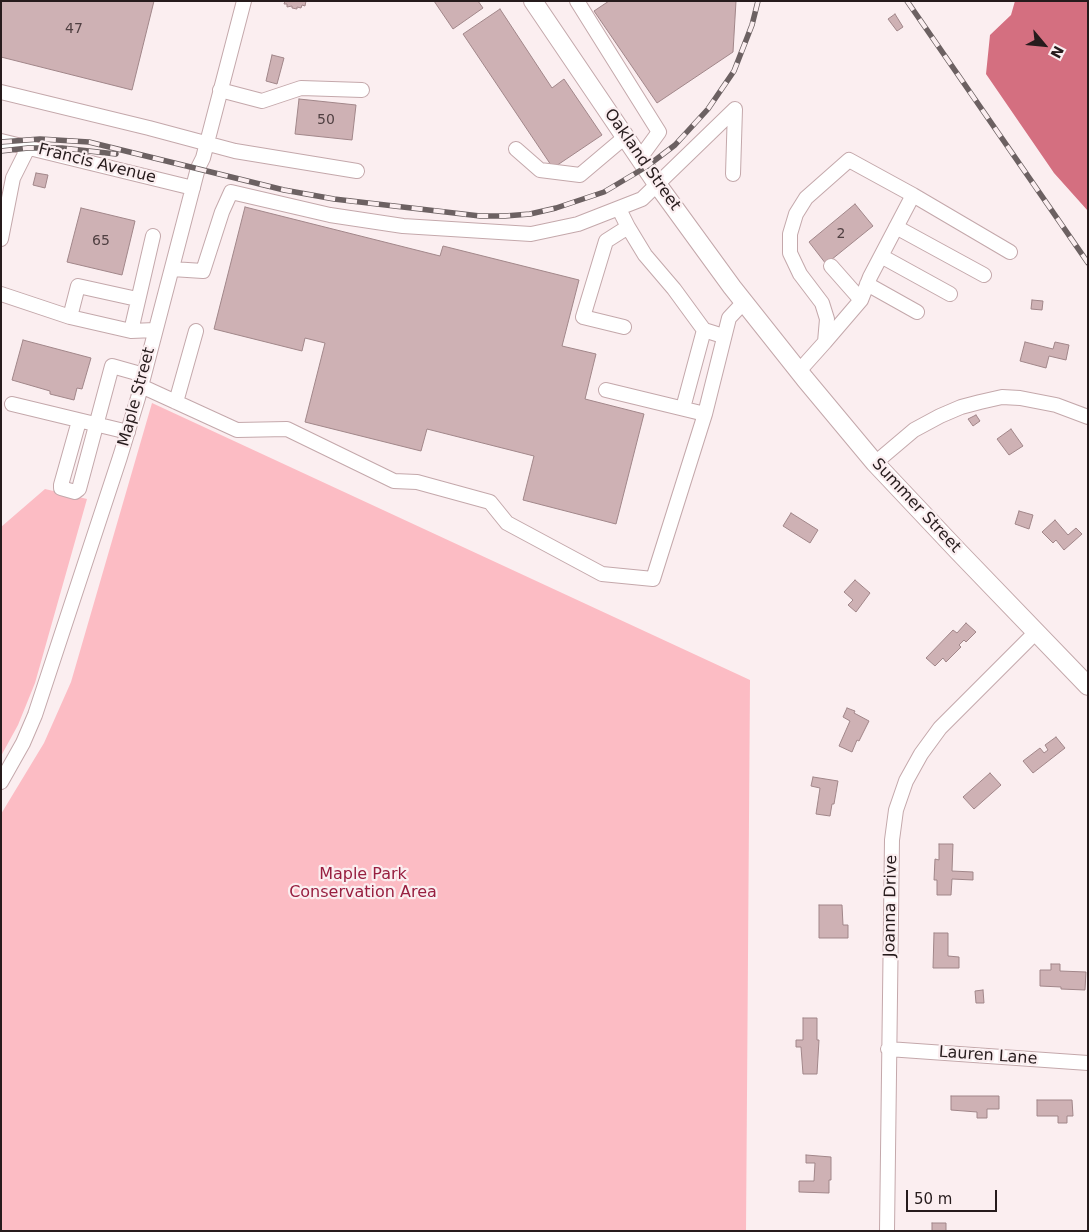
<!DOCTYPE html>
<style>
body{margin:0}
#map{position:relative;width:1089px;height:1232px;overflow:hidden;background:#fbeef0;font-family:"DejaVu Sans",sans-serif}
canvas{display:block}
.frame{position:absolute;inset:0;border:2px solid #261b1c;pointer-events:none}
.north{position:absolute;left:1019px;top:20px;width:50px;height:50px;-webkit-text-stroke:4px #fbeef0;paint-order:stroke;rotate:118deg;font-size:14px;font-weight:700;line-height:20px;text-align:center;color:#261b1c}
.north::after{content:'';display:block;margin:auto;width:18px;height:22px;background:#261b1c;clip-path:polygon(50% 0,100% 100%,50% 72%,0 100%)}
.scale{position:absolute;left:906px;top:1190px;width:91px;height:22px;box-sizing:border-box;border:2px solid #261b1c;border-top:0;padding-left:6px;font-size:15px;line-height:18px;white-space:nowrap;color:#261b1c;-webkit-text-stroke:4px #fbeef0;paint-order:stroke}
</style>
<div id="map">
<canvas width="1089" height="1232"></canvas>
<div class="frame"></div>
<div class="north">N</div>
<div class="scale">50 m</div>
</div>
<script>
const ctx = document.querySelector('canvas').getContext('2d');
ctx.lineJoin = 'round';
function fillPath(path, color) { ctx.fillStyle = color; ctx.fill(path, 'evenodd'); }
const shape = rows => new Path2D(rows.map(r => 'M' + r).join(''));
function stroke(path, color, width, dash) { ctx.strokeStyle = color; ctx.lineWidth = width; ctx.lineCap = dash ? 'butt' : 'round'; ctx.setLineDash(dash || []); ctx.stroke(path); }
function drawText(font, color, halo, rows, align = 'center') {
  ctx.font = font + ' "DejaVu Sans",sans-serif'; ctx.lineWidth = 4.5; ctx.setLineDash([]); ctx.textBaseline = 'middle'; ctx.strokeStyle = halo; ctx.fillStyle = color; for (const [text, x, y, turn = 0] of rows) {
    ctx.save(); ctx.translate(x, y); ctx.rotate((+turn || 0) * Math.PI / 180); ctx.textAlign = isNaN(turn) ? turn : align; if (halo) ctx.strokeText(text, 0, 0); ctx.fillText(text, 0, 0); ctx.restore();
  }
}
const green = shape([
 [152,403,750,680,746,1231,1,1231,1,814,44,743,71,682],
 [45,489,87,499,35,683,18,725,1,756,1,527]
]);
const water = shape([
 [1015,1,1088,1,1088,211,1054,173,986,74,990,35,1011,15]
]);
const building = shape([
 [1,1,154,1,132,90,1,57,1,1],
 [285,1,306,1,305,6,302,5,301,8,297,7,297,9,292,8,292,6,287,7,287,4,284,4,285,1],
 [434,1,478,1,483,8,453,29,434,1],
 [609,1,736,1,733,52,657,103,594,11,609,1],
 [500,9,552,88,564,79,602,135,553,168,463,34,500,9],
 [895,14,903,27,897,31,888,19,895,14],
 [272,55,284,58,277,84,266,81,272,55],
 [299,99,356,105,352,140,295,134,299,99],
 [36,173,48,175,45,188,33,185,36,173],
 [855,204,873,226,826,264,809,242,855,204],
 [245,207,440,256,443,246,579,280,562,346,596,354,585,399,644,414,616,524,523,500,534,456,427,429,421,451,305,422,325,343,305,338,302,351,214,329,245,207],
 [81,208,135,221,122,275,67,262,81,208],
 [1032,300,1043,301,1042,310,1031,309,1032,300],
 [23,340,91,358,82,389,77,388,74,400,50,394,50,391,12,380,23,340],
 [1025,342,1053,349,1055,342,1069,345,1066,360,1049,356,1046,368,1020,361,1025,342],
 [976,415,980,421,973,426,968,419,976,415],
 [1011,429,1023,446,1009,455,997,439,1011,429],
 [1019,511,1033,515,1029,529,1015,524,1019,511],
 [791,513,818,530,810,543,783,526,791,513],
 [1055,520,1068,535,1076,528,1082,534,1064,550,1056,540,1053,543,1042,532,1055,520],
 [855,580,870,593,856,612,848,605,853,600,844,592,855,580],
 [966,623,976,632,966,642,964,640,959,645,961,647,946,662,943,658,935,666,926,658,953,630,957,633,966,623],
 [847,708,855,711,854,713,869,721,859,741,857,740,852,752,839,746,850,721,843,717,847,708],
 [1056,737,1065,748,1033,773,1023,761,1040,748,1044,753,1048,750,1045,745,1056,737],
 [990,773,1001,785,974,809,963,797,990,773],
 [813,777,838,781,834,804,832,804,830,816,816,814,820,788,811,786,813,777],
 [939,844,953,844,952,871,973,872,973,880,952,879,951,895,937,895,937,880,934,880,935,859,939,860,939,844],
 [819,905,842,905,843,925,848,925,848,938,819,938,819,905],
 [934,933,948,933,948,956,959,957,959,968,933,968,934,933],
 [1051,964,1060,964,1060,971,1086,972,1085,990,1061,989,1061,987,1040,986,1040,970,1051,970,1051,964],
 [983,990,984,1003,976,1003,975,991,983,990],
 [803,1018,817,1018,817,1040,819,1040,817,1074,803,1074,801,1047,796,1047,796,1040,803,1040,803,1018],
 [951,1096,999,1096,999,1109,987,1109,987,1118,977,1118,977,1112,951,1110,951,1096],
 [1037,1100,1072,1100,1073,1116,1067,1116,1067,1123,1058,1123,1058,1116,1037,1116,1037,1100],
 [806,1155,831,1157,831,1180,829,1180,829,1193,799,1192,799,1181,814,1181,815,1163,806,1163,806,1155],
 [932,1223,946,1223,946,1231,932,1231,932,1223]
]);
const minor = shape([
 [577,1,659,132,640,158],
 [220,90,262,101,301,88,362,90],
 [1,92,149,128,235,151,357,171],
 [1,141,193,188],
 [516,149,540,170,580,175,625,137],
 [913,195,1010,252],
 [619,209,628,227,606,241,583,317,624,327],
 [628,227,645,255,674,289,704,330,723,336],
 [896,227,984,275],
 [1,239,13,178,28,148],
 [881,256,950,294],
 [831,266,861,300],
 [172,269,203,271,222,212,231,192,330,215,403,226,531,234,578,224,642,199,735,109,733,174],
 [867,284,917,312],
 [1,294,70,317,131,331,155,330],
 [70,317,78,286,137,299],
 [131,331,153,236],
 [799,371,825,342,861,300,870,277,913,195,849,160,806,198,796,214,790,234,790,253,800,274,822,303,827,319,825,342],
 [141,386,237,430,287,429,394,481,417,482,490,502,507,523,602,574,653,579,705,414,729,318,744,302],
 [606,390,705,414],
 [176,402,196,331],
 [12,404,128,432],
 [683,408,704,330],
 [79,421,61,485,61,488,75,492,79,489,112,366,144,375],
 [875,463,914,430,940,416,961,407,980,402,1002,397,1020,398,1056,405,1088,417],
 [1,782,23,743,35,715,120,457,138,398,198,168,203,158,244,1],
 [888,1049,1088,1063],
 [887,1231,892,840,896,810,906,781,921,754,940,728,1036,632]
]);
const major = shape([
 [533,1,657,184,732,287,805,379,875,463,957,550,1088,686]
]);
const rail = shape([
 [907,1,1088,263],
 [1,142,40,139,89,142,284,190,334,199,480,216,505,216,530,214,556,208,604,192,646,167,675,145,708,109,734,71,752,25,758,1],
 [1,151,28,148,62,148,116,154]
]);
const numberNames = [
 ["47",74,29],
 ["50",326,120],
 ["2",841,234],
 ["65",101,241]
];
const streetNames = [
 ["Oakland Street",642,160,55],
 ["Francis Avenue",97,164,14],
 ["Maple Street",137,397,-75],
 ["Summer Street",916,506,47],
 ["Joanna Drive",891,906,-89],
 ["Lauren Lane",988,1056,4]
];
const parkNames = [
 ["Maple Park",363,875],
 ["Conservation Area",363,893]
];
fillPath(green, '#fcbcc4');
fillPath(water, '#d46f80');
fillPath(building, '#ceb1b4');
stroke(building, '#a18689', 1);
stroke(minor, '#c4a8ab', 16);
stroke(major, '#c4a8ab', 20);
stroke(minor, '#fff', 14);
stroke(major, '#fff', 18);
stroke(rail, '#6c6162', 5.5);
stroke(rail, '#fbeef0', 4, [11]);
drawText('14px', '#504042', null, numberNames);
drawText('16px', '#261b1c', '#fbeef0', streetNames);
drawText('16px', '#981f40', '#fbeef0', parkNames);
</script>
